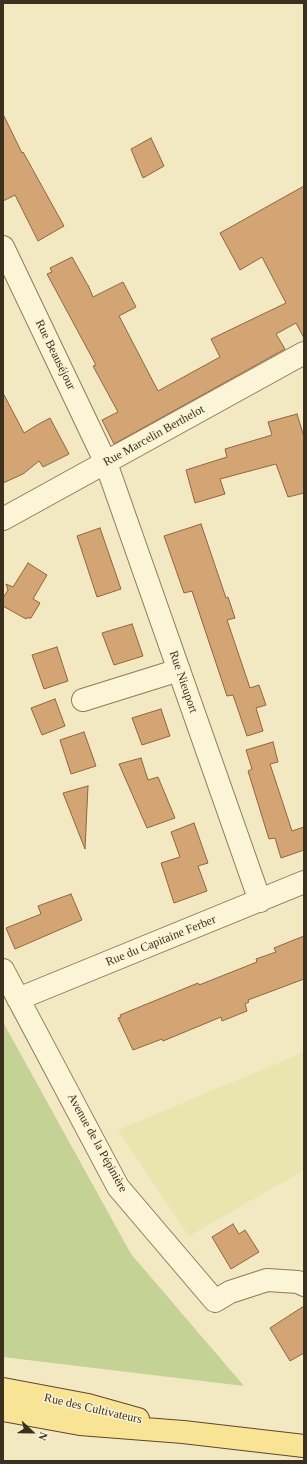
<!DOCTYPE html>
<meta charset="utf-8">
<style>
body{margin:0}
#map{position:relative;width:307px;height:1464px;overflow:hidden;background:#f2e9c2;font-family:"Times New Roman",serif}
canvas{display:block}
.frame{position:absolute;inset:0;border:4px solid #3d2f1d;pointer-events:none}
.north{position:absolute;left:12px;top:1412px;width:40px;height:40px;-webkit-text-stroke:3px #f9f2d3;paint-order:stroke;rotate:112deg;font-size:11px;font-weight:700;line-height:16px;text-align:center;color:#3d2f1d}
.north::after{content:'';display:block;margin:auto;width:14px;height:18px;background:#3d2f1d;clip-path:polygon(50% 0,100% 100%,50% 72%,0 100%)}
</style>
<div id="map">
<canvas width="307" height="1464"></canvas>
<div class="frame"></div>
<div class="north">N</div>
</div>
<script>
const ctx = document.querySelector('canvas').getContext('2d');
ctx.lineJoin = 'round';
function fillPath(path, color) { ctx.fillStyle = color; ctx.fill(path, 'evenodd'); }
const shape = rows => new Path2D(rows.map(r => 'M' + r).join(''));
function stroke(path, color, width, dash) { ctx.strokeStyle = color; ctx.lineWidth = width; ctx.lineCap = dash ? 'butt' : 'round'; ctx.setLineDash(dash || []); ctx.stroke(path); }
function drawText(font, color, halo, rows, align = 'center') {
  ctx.font = font + ' "Times New Roman",serif'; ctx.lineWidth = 3; ctx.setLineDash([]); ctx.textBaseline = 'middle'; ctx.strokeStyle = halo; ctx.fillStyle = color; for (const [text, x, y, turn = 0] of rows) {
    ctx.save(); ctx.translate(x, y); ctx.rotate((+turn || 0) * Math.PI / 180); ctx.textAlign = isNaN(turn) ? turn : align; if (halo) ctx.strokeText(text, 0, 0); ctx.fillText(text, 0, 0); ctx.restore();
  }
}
const farmland = shape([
 [304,1052,304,1170,189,1236,118,1130]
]);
const green = shape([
 [3,1022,131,1254,244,1386,3,1357]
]);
const building = shape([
 [3,114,22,153,23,152,64,226,38,241,15,195,3,201,3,114],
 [151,138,164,166,143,178,131,149,151,138],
 [304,186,304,338,296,323,276,334,285,349,114,444,102,420,118,412,93,366,96,365,47,274,52,272,50,268,72,257,87,284,88,285,93,297,123,282,136,307,119,316,158,391,220,357,211,339,286,303,262,257,240,270,220,233,304,186],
 [3,393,24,433,37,425,50,418,69,454,43,467,39,461,23,474,3,483,3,393],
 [297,414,304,437,304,493,288,497,276,464,220,479,225,494,195,503,186,470,227,457,225,449,272,435,268,422,297,414],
 [201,524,226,598,228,597,235,618,227,620,250,688,259,685,266,705,256,708,263,731,247,736,233,695,227,696,192,591,184,593,164,536,201,524],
 [100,528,121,589,97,597,77,536,100,528],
 [28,563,47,575,33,599,40,603,31,618,26,618,26,619,3,606,3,598,8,590,6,584,13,587,28,563],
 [132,624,143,656,114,665,102,633,132,624],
 [57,647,68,681,44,689,32,655,57,647],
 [55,699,65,726,42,735,31,708,55,699],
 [161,709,170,736,142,745,132,718,161,709],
 [84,732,96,766,71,774,60,740,84,732],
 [273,742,278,762,270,764,292,831,304,827,304,850,281,858,275,838,269,839,248,771,252,769,246,750,273,742],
 [141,758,148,780,158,777,175,818,147,828,119,764,141,758],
 [88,786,85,849,63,793,88,786],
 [194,823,208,863,198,866,207,891,174,903,161,863,180,857,171,832,194,823],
 [71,894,82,920,15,949,6,928,41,914,38,906,71,894],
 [304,936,304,979,248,1000,249,1002,245,1004,247,1011,222,1021,221,1017,163,1041,162,1039,133,1050,118,1018,121,1017,120,1015,198,983,199,985,257,962,256,959,276,952,274,948,304,936],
 [233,1224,239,1234,245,1230,259,1252,231,1269,212,1237,233,1224],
 [304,1306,304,1353,290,1361,270,1328,304,1306]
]);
const street = shape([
 [3,247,106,463,260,901],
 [3,519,304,353],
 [83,700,179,670],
 [3,970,118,1187,215,1301,230,1292,267,1280,298,1282,304,1285],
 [18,999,304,882]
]);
const primary = shape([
 [3,1389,88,1405,138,1419],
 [3,1410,80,1424,183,1432,304,1446]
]);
const streetNames = [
 ["Rue Beauséjour",55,355,64],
 ["Rue Marcelin Berthelot",154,436,-29],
 ["Rue Nieuport",183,682,71],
 ["Rue du Capitaine Ferber",161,941,-22],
 ["Avenue de la Pépinière",97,1143,61],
 ["Rue des Cultivateurs",93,1409,13]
];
fillPath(farmland, '#e9e5af');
fillPath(green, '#c5d295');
fillPath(building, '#d4a574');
stroke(building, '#90653a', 1);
stroke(street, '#8e7a57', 24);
stroke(primary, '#5c472c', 24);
stroke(street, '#fcf4d6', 22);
stroke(primary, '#f9e496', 22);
drawText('12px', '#3d2f1d', '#f9f2d3', streetNames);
</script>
